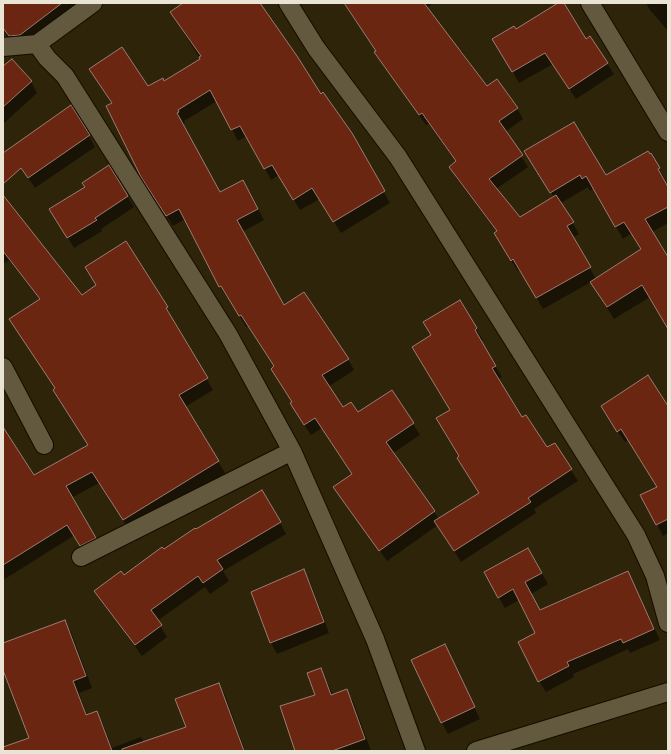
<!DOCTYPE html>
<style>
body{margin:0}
#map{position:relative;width:671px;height:754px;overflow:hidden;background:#2d2409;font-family:Roboto,sans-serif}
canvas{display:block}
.frame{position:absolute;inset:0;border:4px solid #eae4d4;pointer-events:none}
</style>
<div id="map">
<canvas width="671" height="754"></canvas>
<div class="frame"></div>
</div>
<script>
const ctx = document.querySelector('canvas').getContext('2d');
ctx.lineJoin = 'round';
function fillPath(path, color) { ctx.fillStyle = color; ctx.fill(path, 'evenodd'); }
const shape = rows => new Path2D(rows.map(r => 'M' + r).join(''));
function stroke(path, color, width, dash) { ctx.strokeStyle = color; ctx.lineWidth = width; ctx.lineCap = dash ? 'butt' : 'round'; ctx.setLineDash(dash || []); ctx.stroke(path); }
const shadow = shape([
 [3,3,98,3,18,50,3,30],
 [185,3,259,3,320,95,351,134,390,203,341,233,320,199,300,210,279,175,271,180,247,136,238,141,217,101,184,121,185,123,182,124,220,193,249,192,264,220,242,232,284,307,348,359,354,370,328,387,343,408,358,414,413,424,420,435,393,453,439,519,480,493,460,457,451,410,432,336,459,302,483,340,480,341,502,377,498,379,522,418,547,449,554,444,578,481,534,509,536,513,461,562,438,525,387,561,334,487,353,475,322,428,311,435,297,414,275,367,248,326,246,327,229,297,227,298,185,219,173,226,149,188,113,104,90,70,147,87,164,82,201,60,171,13],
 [343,3,433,3,427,8,459,52,461,50,487,87,517,108,523,119,505,132,528,167,496,189,519,219,554,197,533,163,605,176,651,155,666,181,664,182,668,189,668,223,652,232,668,259,668,327,650,297,614,319,591,282,543,309,521,270,518,271,501,245,497,232,456,178,450,167,456,162,429,124,426,125,382,63,377,52],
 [588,187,590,191,594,188,623,239,632,233,642,249,596,279,572,238,579,234,561,203],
 [560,3,563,3,586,40,590,37,614,74,576,99,553,64,519,83,494,39,516,30],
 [646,3,668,3,668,31,650,10],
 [12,60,31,82,37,93,3,124,3,68],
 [89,136,95,147,35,188,16,161],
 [109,166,91,220,92,221,128,197,134,207,101,229,102,231,74,248,51,209,86,188],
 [3,193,5,199,81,296,97,285,125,242,167,308,173,319,172,320,213,390,185,407,225,473,130,531,99,483,71,498,101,549,87,557,75,535,3,580,3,429,34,476,88,446,56,389,10,320,40,300,9,260,3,264],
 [668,407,668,533,663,536,642,496,658,487,628,440,625,442,608,418],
 [280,523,286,534,223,571,229,581,210,594,205,587,157,621,167,637,142,656,96,591,124,576,164,551],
 [528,549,548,584,531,594,540,611,628,572,660,640,630,653,628,649,573,674,574,677,546,692,539,681,537,633,519,600,505,608,485,573],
 [303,570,310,582,329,633,277,654,271,643,252,592],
 [64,621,71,632,92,688,79,693,87,716,97,712,103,724,112,748,141,737,144,742,187,727,219,684,225,695,245,751,23,751,30,738,3,667,3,644],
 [445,646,480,719,448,734,442,723],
 [321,669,333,695,346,690,353,701,371,751,296,751,316,696]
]);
const building = shape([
 [3,3,62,3,20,35,9,36,3,28,3,3],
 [183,3,260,3,297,56,321,94,323,92,352,133,385,191,333,222,312,188,293,200,272,165,264,169,240,126,231,130,210,90,178,110,179,112,177,113,220,192,243,180,258,209,237,220,284,305,304,292,349,359,322,375,343,407,351,402,358,412,392,390,414,423,386,442,435,511,379,551,333,487,352,474,315,418,304,425,290,403,292,402,271,369,274,366,241,315,239,316,221,286,219,287,179,209,166,216,141,177,106,106,112,103,89,69,122,47,148,86,163,78,164,81,200,59,199,57,201,56,170,12,183,3],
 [344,3,424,3,487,86,497,79,518,108,499,121,523,155,489,179,520,217,556,195,574,222,567,226,591,267,536,298,513,259,511,261,494,233,497,231,449,167,456,161,422,113,419,115,374,52,376,51,344,3],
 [558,3,564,3,586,39,590,36,608,63,569,89,545,53,512,72,492,39,514,26,516,29,558,3],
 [12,59,32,81,3,107,3,66,12,59],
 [71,105,90,135,28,178,21,168,3,184,3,153,71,105],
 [574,122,606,175,648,151,650,154,651,153,660,168,658,169,668,187,668,207,645,219,668,257,668,329,642,285,607,307,590,282,641,249,624,222,615,227,586,176,582,179,580,175,550,193,524,151,574,122],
 [109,165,128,196,95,218,97,220,67,238,49,209,85,187,82,183,109,165],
 [3,195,82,295,96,285,85,267,126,241,168,307,166,308,208,378,179,395,219,461,123,520,92,472,66,486,96,538,80,546,67,525,3,565,3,427,34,475,88,445,53,390,55,388,9,319,40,299,3,251,3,195],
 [460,300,477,328,475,330,496,366,492,368,522,417,526,415,547,447,555,443,572,469,528,498,531,502,454,551,434,521,479,493,457,458,459,456,436,418,450,410,412,347,431,335,423,322,460,300],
 [648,375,668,406,668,519,656,525,640,495,657,487,621,429,617,432,601,406,648,375],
 [262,490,281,522,217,560,223,569,203,583,198,576,151,610,162,625,135,645,94,591,121,571,124,575,162,547,164,549,195,528,196,529,262,490],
 [528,548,542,573,525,582,540,610,628,571,654,629,623,643,621,639,567,662,569,666,538,682,518,642,535,633,513,589,498,598,484,572,528,548],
 [304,569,324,622,270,643,251,592,304,569],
 [65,620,86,676,73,681,86,715,97,711,112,751,3,751,3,747,29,738,3,670,3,643,65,620],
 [445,644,475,707,441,723,411,660,445,644],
 [321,668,331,695,347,689,365,739,332,751,295,751,280,706,315,695,307,673,321,668],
 [219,683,244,751,122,751,122,749,186,727,175,699,219,683]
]);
const street = shape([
 [288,3,316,48,398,157,636,535,655,576,668,623],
 [590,3,668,132],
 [37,44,47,58,65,76,228,334,292,451,375,639,416,751],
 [3,47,37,44,93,3],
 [3,367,44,445],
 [81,557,292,451],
 [476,751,668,692]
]);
fillPath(shadow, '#0007');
fillPath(building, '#6a2611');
stroke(building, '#9d7c72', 1);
stroke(street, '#150c00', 20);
stroke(street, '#63593e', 18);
</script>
